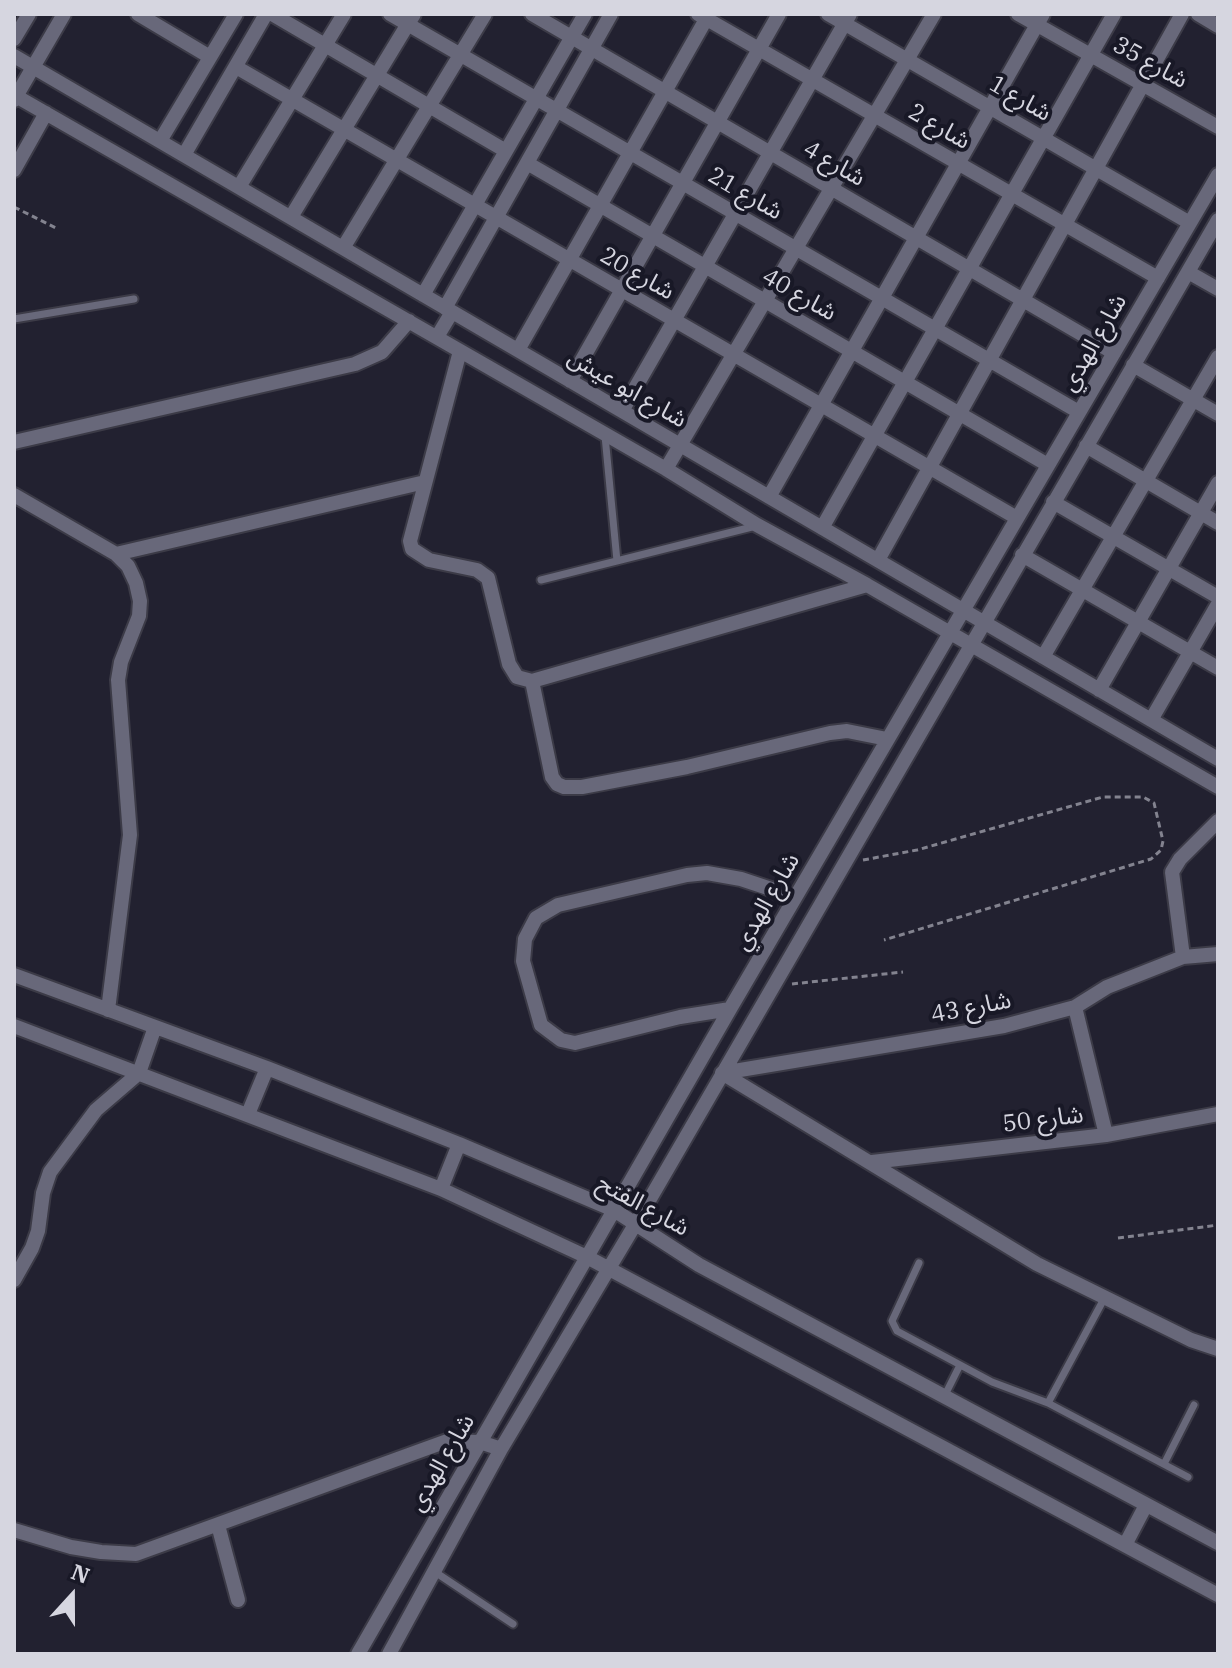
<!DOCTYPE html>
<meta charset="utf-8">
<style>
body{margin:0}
#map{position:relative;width:1232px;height:1668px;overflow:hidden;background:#222130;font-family:"IBM Plex Serif",serif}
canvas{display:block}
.frame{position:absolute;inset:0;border:16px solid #d6d6e0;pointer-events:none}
.north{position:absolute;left:32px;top:1556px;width:80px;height:80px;-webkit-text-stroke:6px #181826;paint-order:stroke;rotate:21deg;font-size:22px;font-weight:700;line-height:32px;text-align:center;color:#d6d6e0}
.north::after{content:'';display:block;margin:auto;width:28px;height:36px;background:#d6d6e0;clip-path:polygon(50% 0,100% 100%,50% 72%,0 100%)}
</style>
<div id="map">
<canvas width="1232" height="1668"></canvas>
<div class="frame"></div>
<div class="north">N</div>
</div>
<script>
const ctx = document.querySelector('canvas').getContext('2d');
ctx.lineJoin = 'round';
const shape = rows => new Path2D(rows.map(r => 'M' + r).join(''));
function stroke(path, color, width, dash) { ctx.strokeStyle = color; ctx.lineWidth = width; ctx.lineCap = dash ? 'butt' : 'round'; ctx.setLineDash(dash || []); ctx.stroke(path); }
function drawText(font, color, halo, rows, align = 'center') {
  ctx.font = font + ' "IBM Plex Serif","Noto Sans Arabic",serif'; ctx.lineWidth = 8; ctx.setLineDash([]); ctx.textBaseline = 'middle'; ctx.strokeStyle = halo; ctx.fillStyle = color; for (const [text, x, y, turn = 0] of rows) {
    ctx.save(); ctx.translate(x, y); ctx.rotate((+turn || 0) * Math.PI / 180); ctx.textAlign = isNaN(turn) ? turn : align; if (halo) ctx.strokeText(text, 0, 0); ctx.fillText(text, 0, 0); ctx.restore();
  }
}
const path = shape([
 [14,207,56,228],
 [863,860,917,850,1103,797,1143,797,1154,803,1163,841,1161,850,1151,859,884,940],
 [792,984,903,972],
 [1118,1238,1218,1225]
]);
const lane = shape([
 [14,319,134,299],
 [605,436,617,561],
 [541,580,756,526],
 [919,1263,892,1321,897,1331,992,1382,1048,1403,1188,1477],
 [944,1397,960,1365],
 [1048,1403,1105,1297],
 [1164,1464,1194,1405],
 [435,1572,513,1624]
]);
const street = shape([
 [138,14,210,57],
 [272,14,506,151],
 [390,14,1079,412],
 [532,14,1114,353],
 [698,14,1158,278],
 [828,14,1190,223],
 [1018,14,1218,127],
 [1198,14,1218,26],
 [14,39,29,14],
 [14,56,1218,759],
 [236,67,1017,518],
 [14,95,666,469,757,525,867,585,1218,787],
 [14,100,64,14],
 [160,141,236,14],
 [184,155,266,14],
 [527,163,1048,465],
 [14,170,46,113],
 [239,187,344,14],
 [291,217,414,14],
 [343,248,485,14],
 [1188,272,1218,289],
 [423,295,585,14],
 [445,308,611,14],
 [437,337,452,312],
 [518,350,709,14],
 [460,351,410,541,412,549,429,560,477,570,488,578,509,664,517,677,532,681,867,585],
 [1133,365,1218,414],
 [570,381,779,14],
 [622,411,850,14],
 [14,442,355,364,382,352,409,321],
 [1086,446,1218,523],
 [666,469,934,14],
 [14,495,116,554,128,566,136,583,140,601,139,616,121,662,118,680,130,835,108,1010],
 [769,497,1043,14],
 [1053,502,1218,597],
 [822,528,1114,14],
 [116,554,425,482],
 [1022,555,1218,668],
 [878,560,1182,14],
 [1043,657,1218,357],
 [532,681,552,777,557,784,564,787,582,787,687,767,830,733,847,731,887,739],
 [1099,690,1218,483],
 [1151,720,1218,604],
 [1183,957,1172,872,1180,859,1218,821],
 [14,975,267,1068,459,1144,614,1210,699,1265,1218,1543],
 [1075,1007,1106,1135],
 [730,1009,680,1017,575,1043,561,1040,541,1025,523,961,525,939,536,918,558,905,687,875,707,873,741,879,795,897],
 [14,1026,441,1189,587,1257,1218,1595],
 [722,1073,1037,1264,1191,1340,1218,1349],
 [722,1073,1004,1026,1075,1007,1107,987,1183,957,1218,954],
 [248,1114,267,1068],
 [872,1162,1106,1135,1218,1114],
 [441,1189,459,1144],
 [14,1280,32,1248,38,1231,43,1193,50,1172,96,1110,139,1073,155,1027],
 [218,1525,238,1600],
 [14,1530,71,1547,101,1552,136,1554,447,1441,480,1442,501,1449],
 [1125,1545,1146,1505],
 [358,1654,730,1009,1218,175],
 [389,1654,501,1449,636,1223,1218,220]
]);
const streetNames = [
 ["شارع 35",1150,63,29],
 ["شارع 1",1020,99,30],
 ["شارع 2",939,127,30],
 ["شارع 4",834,164,30],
 ["شارع 21",745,194,30],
 ["شارع 20",637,274,30],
 ["شارع 40",799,295,30],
 ["شارع الهدي",1094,343,-60],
 ["شارع ابو عيش",627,389,30],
 ["شارع الهدي",767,902,-60],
 ["شارع 43",971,1008,-11],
 ["شارع 50",1043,1120,-7],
 ["شارع الفتح",643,1206,29],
 ["شارع الهدي",442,1463,-60]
];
stroke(lane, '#3c3b47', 11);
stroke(street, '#3c3b47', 18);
stroke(path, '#83838f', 3, [6, 4]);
stroke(lane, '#68687a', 7);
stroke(street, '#68687a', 14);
drawText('24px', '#d6d6e0', '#181826', streetNames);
</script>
